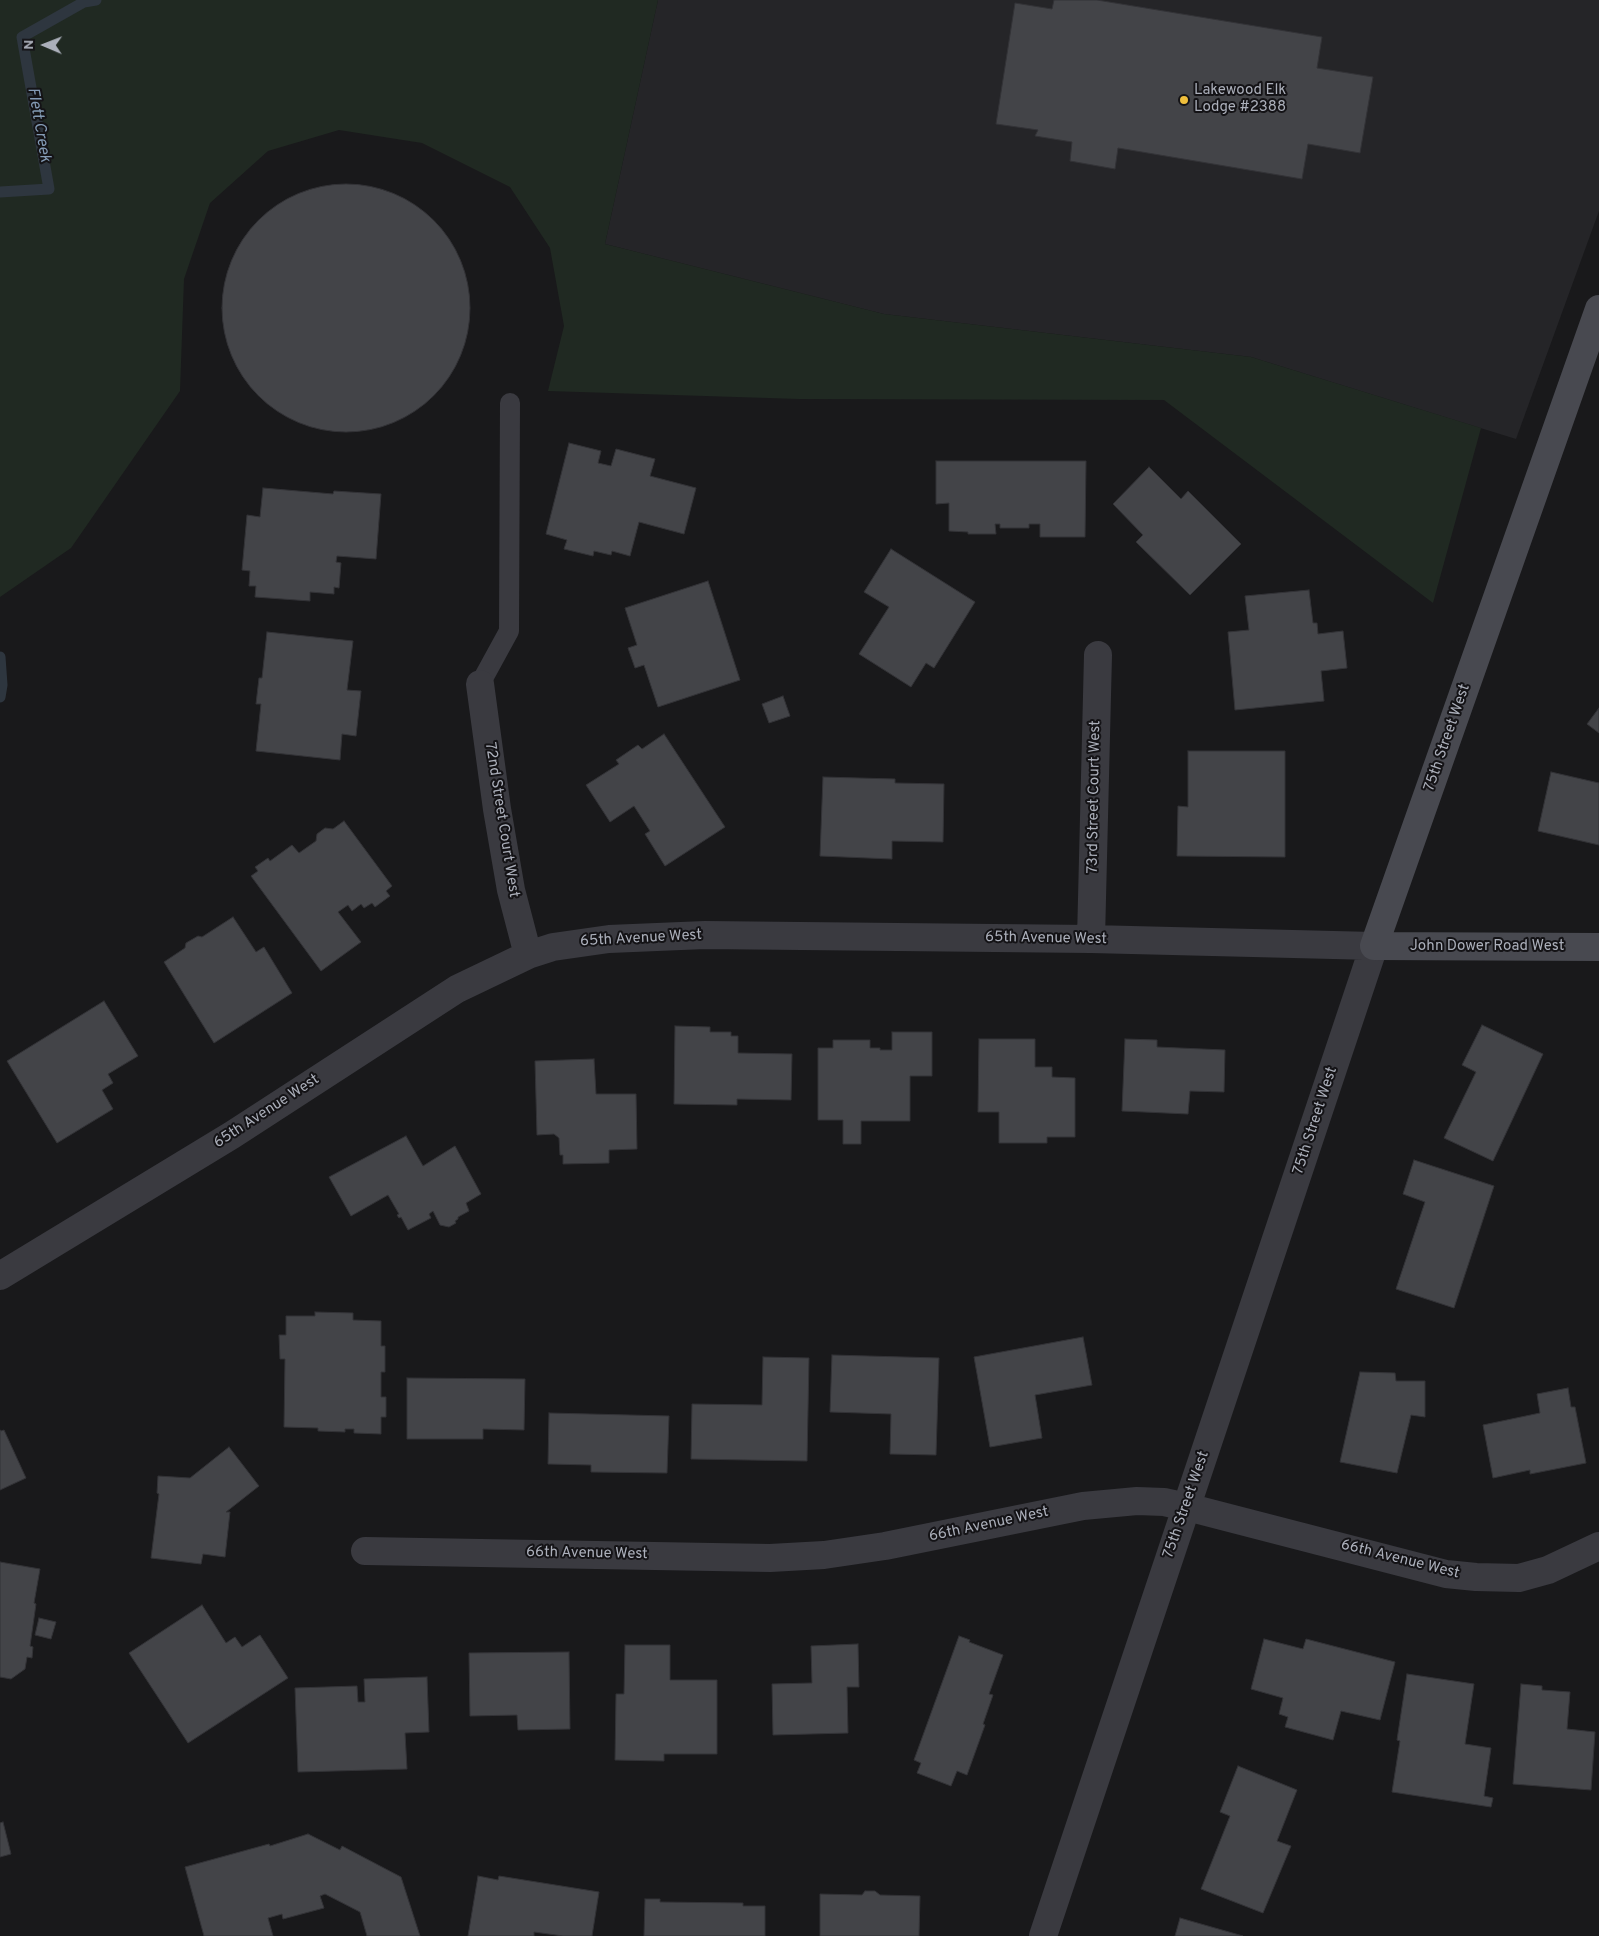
<!DOCTYPE html>
<style>
body{margin:0}
#map{position:relative;width:1599px;height:1936px;overflow:hidden;background:#19191b;font-family:Overpass,sans-serif}
canvas{display:block}
.north{position:absolute;left:20px;top:20px;width:50px;height:50px;-webkit-text-stroke:4px #141316;paint-order:stroke;rotate:271deg;font-size:14px;font-weight:700;line-height:20px;text-align:center;color:#abafba}
.north::after{content:'';display:block;margin:auto;width:18px;height:22px;background:#abafba;clip-path:polygon(50% 0,100% 100%,50% 72%,0 100%)}
</style>
<div id="map">
<canvas width="1599" height="1936"></canvas>
<div class="north">N</div>
</div>
<script>
const ctx = document.querySelector('canvas').getContext('2d');
ctx.lineJoin = 'round';
function fillPath(path, color) { ctx.fillStyle = color; ctx.fill(path, 'evenodd'); }
const shape = rows => new Path2D(rows.map(r => 'M' + r).join(''));
function stroke(path, color, width, dash) { ctx.strokeStyle = color; ctx.lineWidth = width; ctx.lineCap = dash ? 'butt' : 'round'; ctx.setLineDash(dash || []); ctx.stroke(path); }
function drawText(font, color, halo, rows, align = 'center') {
  ctx.font = font + ' Overpass,sans-serif'; ctx.lineWidth = 4; ctx.setLineDash([]); ctx.textBaseline = 'middle'; ctx.strokeStyle = halo; ctx.fillStyle = color; for (const [text, x, y, turn = 0] of rows) {
    ctx.save(); ctx.translate(x, y); ctx.rotate((+turn || 0) * Math.PI / 180); ctx.textAlign = isNaN(turn) ? turn : align; if (halo) ctx.strokeText(text, 0, 0); ctx.fillText(text, 0, 0); ctx.restore();
  }
}
const built = shape([
 [658,0,1599,0,1599,211,1516,439,1251,357,884,314,605,244]
]);
const green = shape([
 [0,0,658,0,605,244,884,314,1251,357,1481,428,1433,603,1164,400,799,399,548,391,564,326,550,248,510,187,422,143,339,130,268,151,210,203,184,279,180,391,71,548,0,597]
]);
const stream = shape([
 [0,192,49,189,22,37,84,2,96,0],
 [0,657,2,685,0,697]
]);
const building = shape([
 [1054,0,1097,0,1322,37,1317,68,1373,77,1360,153,1308,144,1302,179,1118,148,1115,169,1070,161,1072,142,1035,136,1038,130,996,124,1015,3,1052,9,1054,0],
 '222 308a124 124 0 1 1 248 0a124 124 0 1 1-248 0Z',
 [569,443,601,451,598,463,611,466,616,449,655,459,650,476,696,488,684,534,639,522,630,556,612,551,611,555,594,551,593,556,564,549,567,540,546,534,569,443],
 [936,461,1086,461,1085,537,1040,537,1040,524,1029,524,1029,528,1000,528,1000,524,995,524,996,534,968,534,968,532,949,531,949,503,936,504,936,461],
 [1149,467,1181,499,1188,491,1241,544,1190,595,1136,542,1143,535,1113,504,1149,467],
 [263,488,333,494,334,491,381,494,376,559,337,556,336,562,341,563,339,588,334,587,334,594,310,592,310,601,255,597,256,586,249,586,250,571,242,570,247,515,260,517,263,488],
 [891,549,975,602,934,668,926,663,911,687,859,654,889,607,864,592,891,549],
 [708,581,740,680,658,707,644,665,635,668,628,648,637,645,625,608,708,581],
 [1309,590,1313,623,1317,623,1318,634,1343,631,1347,668,1321,671,1324,701,1235,710,1228,632,1249,630,1245,596,1309,590],
 [267,632,353,641,347,690,361,691,356,736,342,734,340,760,256,751,261,704,256,704,259,678,262,678,267,632],
 [783,696,790,716,769,723,762,704,783,696],
 [1599,708,1599,733,1587,724,1599,708],
 [664,734,725,827,665,866,645,834,650,831,634,806,610,822,586,785,619,764,616,760,638,745,642,749,664,734],
 [1188,751,1285,751,1285,857,1177,856,1178,806,1188,807,1188,751],
 [1551,772,1599,783,1599,845,1538,831,1551,772],
 [823,777,895,779,895,783,944,784,943,842,892,841,892,859,820,856,823,777],
 [344,821,392,886,386,891,390,896,375,907,372,903,364,908,361,904,352,911,348,905,338,912,361,942,321,971,251,876,258,871,255,867,268,858,270,861,292,845,299,853,316,841,317,834,325,828,333,829,344,821],
 [233,917,256,952,264,947,292,993,214,1043,164,962,185,948,186,943,198,936,202,937,233,917],
 [104,1001,138,1056,108,1074,113,1083,102,1090,113,1109,57,1143,7,1061,104,1001],
 [1482,1025,1543,1054,1493,1161,1444,1138,1476,1072,1462,1065,1482,1025],
 [675,1026,710,1027,710,1032,731,1032,731,1036,738,1036,738,1053,792,1054,791,1100,737,1099,737,1105,674,1104,675,1026],
 [892,1032,932,1032,932,1076,910,1076,910,1121,861,1121,861,1144,843,1144,843,1120,818,1120,818,1048,833,1048,833,1040,870,1040,870,1048,880,1048,880,1050,892,1050,892,1032],
 [979,1039,1035,1039,1035,1067,1052,1067,1052,1077,1075,1078,1075,1137,1047,1137,1047,1143,999,1143,999,1112,978,1112,979,1039],
 [1125,1039,1157,1040,1157,1047,1225,1050,1224,1092,1190,1091,1188,1114,1122,1111,1125,1039],
 [594,1059,596,1094,636,1094,637,1149,609,1150,609,1163,563,1164,563,1155,560,1155,559,1138,554,1134,537,1135,535,1061,594,1059],
 [406,1136,423,1166,455,1146,481,1194,466,1203,469,1211,458,1217,458,1219,455,1221,456,1223,449,1227,440,1225,433,1211,429,1214,431,1218,408,1230,401,1217,399,1218,397,1215,399,1214,388,1195,351,1216,329,1177,406,1136],
 [1414,1160,1494,1186,1454,1308,1396,1289,1425,1202,1403,1194,1414,1160],
 [315,1312,353,1313,353,1320,381,1321,381,1346,385,1346,385,1372,381,1372,381,1397,386,1397,386,1417,381,1417,381,1434,354,1433,354,1429,345,1429,345,1432,318,1431,318,1428,284,1427,285,1359,280,1359,279,1335,286,1335,286,1316,315,1316,315,1312],
 [1083,1337,1092,1385,1035,1395,1042,1438,990,1447,974,1357,1083,1337],
 [832,1355,939,1358,936,1455,890,1454,891,1414,830,1412,832,1355],
 [763,1357,809,1358,807,1461,691,1459,692,1404,762,1405,763,1357],
 [1360,1372,1395,1373,1396,1381,1425,1381,1425,1417,1411,1415,1397,1473,1340,1462,1360,1372],
 [407,1378,525,1379,524,1430,483,1429,483,1439,407,1439,407,1378],
 [1568,1388,1571,1407,1575,1407,1586,1463,1530,1474,1530,1470,1493,1478,1483,1425,1540,1413,1537,1394,1568,1388],
 [549,1413,669,1416,667,1473,591,1472,591,1465,548,1464,549,1413],
 [0,1430,1,1431,4,1430,26,1478,0,1490,0,1430],
 [229,1447,259,1486,226,1512,230,1512,225,1557,203,1554,201,1564,151,1558,159,1494,157,1493,158,1476,190,1478,229,1447],
 [0,1562,40,1569,34,1603,36,1604,30,1646,33,1647,32,1658,27,1657,25,1669,11,1679,0,1677,0,1562],
 [202,1605,226,1643,235,1637,242,1647,260,1635,288,1678,188,1743,129,1653,202,1605],
 [39,1618,56,1622,51,1639,35,1635,39,1618],
 [959,1636,970,1640,969,1642,1003,1655,989,1694,993,1695,983,1724,985,1725,967,1775,957,1771,951,1786,917,1773,921,1763,914,1760,959,1636],
 [1264,1639,1303,1649,1306,1639,1395,1662,1380,1720,1341,1711,1333,1740,1285,1727,1288,1717,1279,1714,1283,1698,1251,1689,1264,1639],
 [858,1644,859,1687,847,1687,848,1733,773,1735,772,1684,812,1683,811,1646,858,1644],
 [625,1645,670,1645,670,1680,717,1680,717,1754,664,1754,664,1761,615,1760,616,1694,624,1694,625,1645],
 [569,1652,570,1729,518,1730,517,1715,470,1716,469,1653,569,1652],
 [1407,1674,1474,1684,1465,1744,1491,1748,1484,1796,1493,1798,1491,1807,1392,1792,1400,1741,1397,1740,1407,1674],
 [427,1677,429,1732,405,1733,407,1769,298,1772,295,1688,357,1686,358,1702,365,1702,364,1679,427,1677],
 [1521,1684,1542,1686,1542,1690,1570,1692,1567,1729,1595,1732,1591,1790,1513,1784,1521,1684],
 [1238,1766,1297,1790,1277,1841,1291,1846,1263,1913,1201,1889,1230,1816,1220,1812,1238,1766],
 [3,1822,11,1854,0,1857,0,1823,3,1822],
 [308,1834,340,1850,342,1846,401,1877,420,1936,367,1936,360,1912,325,1894,320,1896,324,1908,283,1919,282,1914,268,1918,273,1936,204,1936,185,1867,269,1844,270,1846,308,1834],
 [478,1876,498,1880,499,1876,599,1892,592,1936,563,1936,534,1932,534,1936,468,1936,478,1876],
 [865,1891,875,1891,880,1895,920,1896,919,1936,820,1936,820,1894,862,1895,865,1891],
 [645,1899,660,1899,660,1902,743,1903,743,1906,765,1906,765,1936,644,1936,645,1899],
 [1180,1918,1243,1936,1175,1936,1180,1918]
]);
const lane = shape([
 [480,684,509,631,510,403]
]);
const street = shape([
 [480,684,497,809,511,890,528,955],
 [1091,939,1098,655],
 [0,1276,232,1135,457,989,528,955,553,947,609,939,705,935,1091,939,1374,946,1043,1936],
 [365,1551,770,1558,824,1555,885,1546,1083,1506,1137,1501,1164,1502,1187,1507,1446,1574,1476,1577,1519,1578,1548,1570,1599,1546]
]);
const secondary = shape([
 [1599,309,1374,946,1599,947]
]);
const markers = [
 [1184,100,5,"#efbf3c"]
];
const poiNames = [
 ["Lakewood Elk",1194,91],
 ["Lodge #2388",1194,108]
];
const streetNames = [
 ["75th Street West",1448,738,-71],
 ["73rd Street Court West",1095,797,-89],
 ["72nd Street Court West",501,820,81],
 ["65th Avenue West",641,939,-3],
 ["65th Avenue West",1046,939,1],
 ["John Dower Road West",1487,947],
 ["65th Avenue West",267,1112,-33],
 ["75th Street West",1316,1121,-72],
 ["75th Street West",1187,1505,-71],
 ["66th Avenue West",989,1525,-12],
 ["66th Avenue West",587,1554,1],
 ["66th Avenue West",1400,1560,14]
];
const waterNames = [
 ["Flett Creek",38,125,80]
];
fillPath(built, '#252528');
fillPath(green, '#202922');
stroke(stream, '#2e363f', 11);
fillPath(building, '#434448');
stroke(building, '#333337', 1);
stroke(lane, '#3a3a40', 20);
stroke(street, '#3a3a40', 28);
stroke(secondary, '#484950', 28);
for (const [x, y, r, color] of markers) { const dot = new Path2D(); dot.arc(x, y, r, 0, 2 * Math.PI); ctx.fillStyle = color; ctx.fill(dot); stroke(dot, '#141316', 2); }
drawText('15px', '#abafba', '#141316', poiNames, 'left');
drawText('15px', '#abafba', '#141316', streetNames);
drawText('italic 16px', '#839ab4', '#141316', waterNames);
</script>
